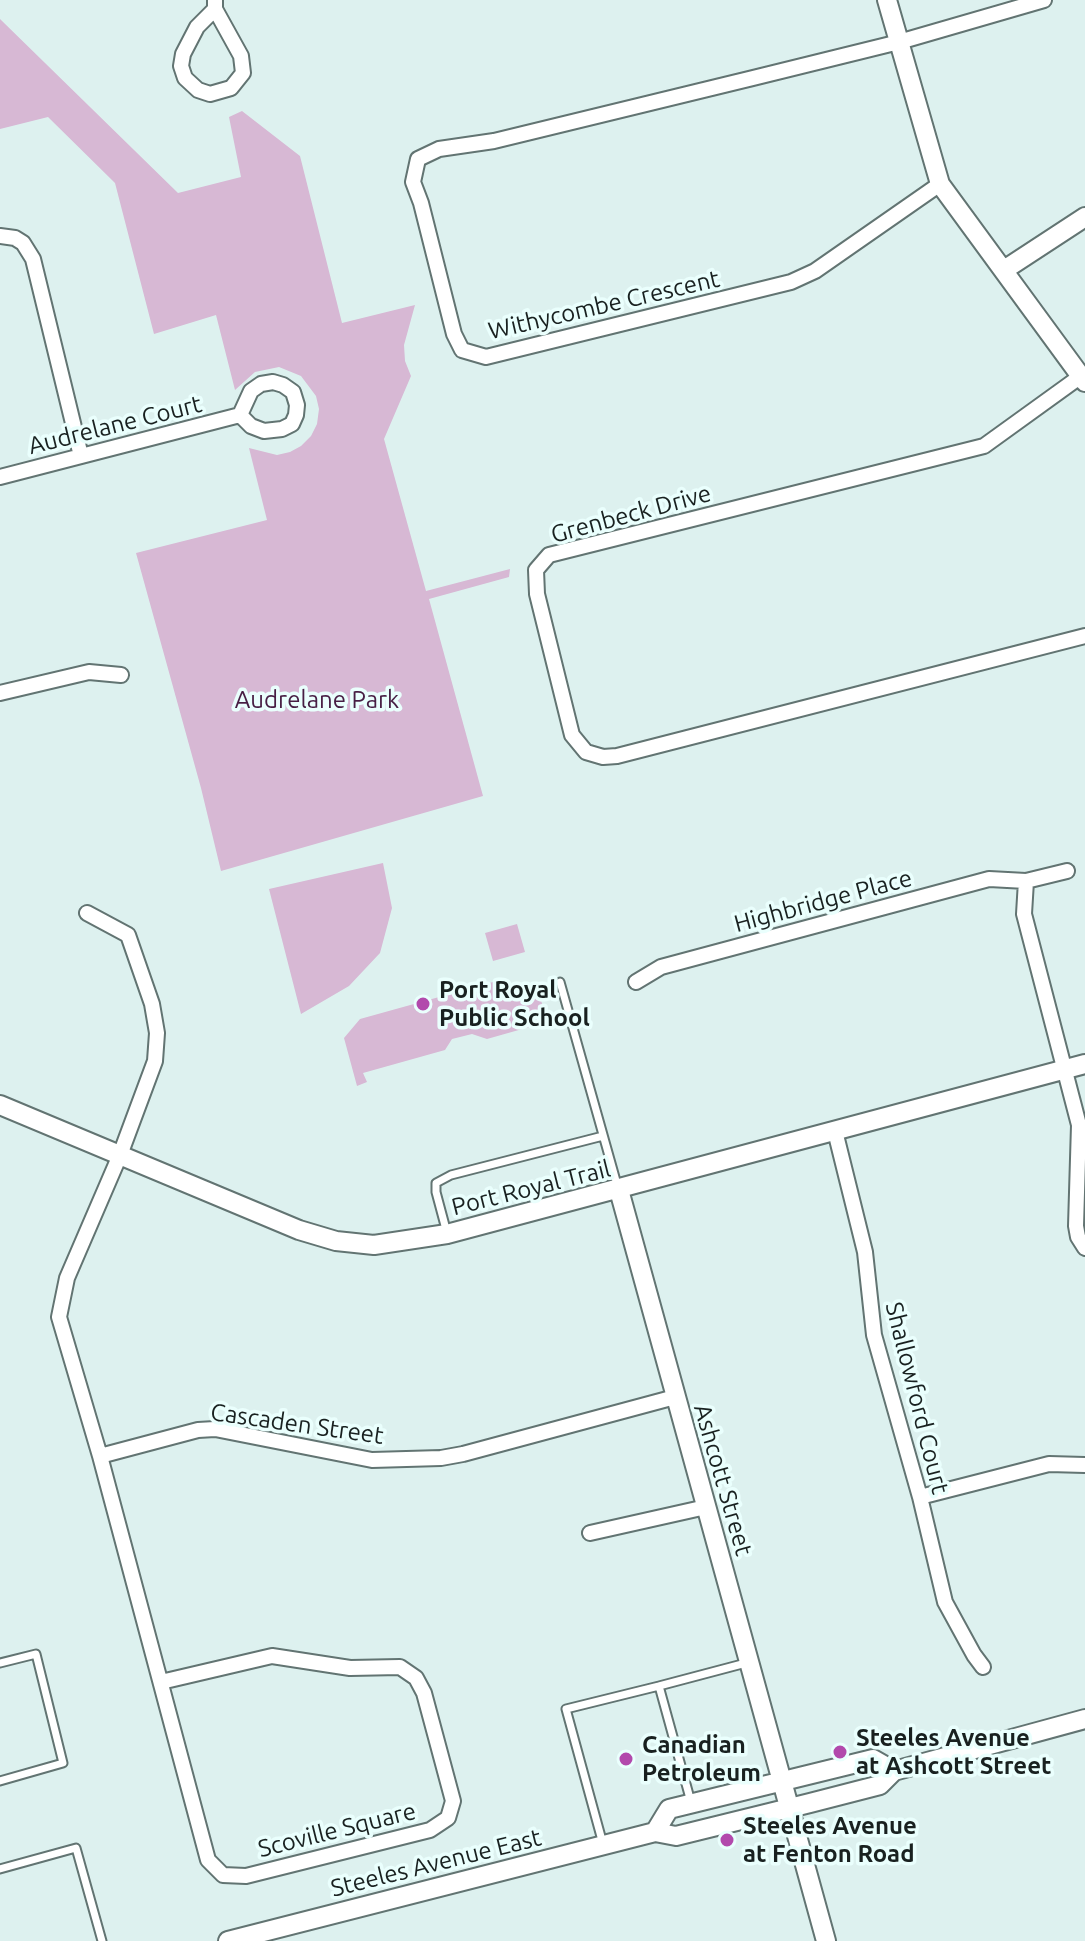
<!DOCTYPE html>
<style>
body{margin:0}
canvas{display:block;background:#ddf1ef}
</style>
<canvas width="1085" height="1941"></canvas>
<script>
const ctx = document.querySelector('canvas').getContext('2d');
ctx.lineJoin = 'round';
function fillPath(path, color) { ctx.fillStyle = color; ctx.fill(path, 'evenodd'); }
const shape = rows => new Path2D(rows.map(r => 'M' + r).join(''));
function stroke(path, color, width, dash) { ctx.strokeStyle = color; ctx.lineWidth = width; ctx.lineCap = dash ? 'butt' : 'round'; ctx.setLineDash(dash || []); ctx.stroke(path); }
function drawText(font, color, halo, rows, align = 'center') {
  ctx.font = font + ' Ubuntu,sans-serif'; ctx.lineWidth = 7; ctx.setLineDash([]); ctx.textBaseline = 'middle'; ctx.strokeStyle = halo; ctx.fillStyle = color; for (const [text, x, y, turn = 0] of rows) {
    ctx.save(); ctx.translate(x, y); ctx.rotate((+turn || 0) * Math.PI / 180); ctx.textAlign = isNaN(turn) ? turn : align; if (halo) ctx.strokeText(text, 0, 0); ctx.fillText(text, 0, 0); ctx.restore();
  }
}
const green = shape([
 [0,19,178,193,241,177,229,117,242,111,300,156,342,323,415,305,404,345,405,361,411,376,384,439,426,591,510,569,509,577,429,599,483,796,221,871,201,788,136,553,267,520,249,448,277,455,290,452,301,446,311,436,317,424,319,409,316,396,301,376,279,367,255,372,235,390,216,315,154,334,115,183,48,117,0,129],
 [383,863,392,908,380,953,349,986,301,1014,269,889],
 [517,924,525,952,493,961,485,933],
 [493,982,516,987,536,982,547,1022,487,1039,472,1034,452,1039,445,1050,363,1073,367,1082,357,1086,344,1038,360,1019]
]);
const lane = shape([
 [560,982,618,1188],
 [447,1233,436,1192,436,1183,451,1175,603,1136],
 [0,1663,36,1654,63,1763,0,1781],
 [659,1686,746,1663],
 [603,1844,566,1709,659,1686,691,1802],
 [0,1869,76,1848,102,1941]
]);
const street = shape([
 [215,0,215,9,241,56,243,73,231,88,210,94,198,90,185,78,181,66,183,54,197,27,215,9],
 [940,184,815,271,791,282,486,357,462,350,454,334,421,203,413,182,418,159,439,149,494,141,753,78,899,42,1044,0],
 [0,236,15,238,23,243,33,259,81,456],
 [1081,376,984,446,549,555,536,570,537,594,572,735,586,752,603,757,617,756,1085,636],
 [273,382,283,385,293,392,297,405,296,415,292,424,282,429,264,431,251,426,240,415,251,391,261,384,273,382],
 [0,477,240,415],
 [0,693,89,672,121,675],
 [1026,881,1067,871],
 [87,913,128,935,152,1004,157,1033,155,1061,120,1155,67,1278,59,1317,100,1456,208,1860,223,1875,246,1876,430,1830,448,1818,453,1801,424,1693,416,1678,400,1667,350,1668,272,1656,161,1682],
 [636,982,661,967,989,879,1026,881,1024,914,1079,1125,1076,1226,1078,1237,1085,1248],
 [835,1131,865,1252,874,1335,920,1497,945,1602,974,1655,983,1667],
 [100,1456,198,1430,215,1429,372,1460,441,1458,463,1454,675,1397],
 [920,1497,1049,1464,1085,1465],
 [590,1533,706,1507]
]);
const secondary = shape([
 [887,0,940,184,1085,382],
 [1004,270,1085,217],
 [0,1105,299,1230,336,1241,374,1245,447,1234,1085,1064],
 [619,1190,826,1941],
 [655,1832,669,1809,873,1759,894,1771],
 [228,1941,655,1832,676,1836,810,1803,880,1785,894,1771,1085,1719]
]);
const markers = [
 [423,1004,8,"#b249ac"],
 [840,1752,8,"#b249ac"],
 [626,1759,8,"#b249ac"],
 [727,1840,8,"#b249ac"]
];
const streetNames = [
 ["Withycombe Crescent",604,305,-13],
 ["Audrelane Court",115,425,-14],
 ["Grenbeck Drive",631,514,-15],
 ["Highbridge Place",823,901,-15],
 ["Port Royal Trail",531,1188,-14],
 ["Shallowford Court",917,1398,76],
 ["Cascaden Street",297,1424,8],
 ["Ashcott Street",723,1480,74],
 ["Scoville Square",337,1830,-14],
 ["Steeles Avenue East",436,1863,-14]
];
const parkNames = [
 ["Audrelane Park",317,700]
];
const poiNames = [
 ["Port Royal",439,990],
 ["Public School",439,1018],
 ["Steeles Avenue",856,1738],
 ["at Ashcott Street",856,1766],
 ["Canadian",642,1745],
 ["Petroleum",642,1773],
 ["Steeles Avenue",743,1826],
 ["at Fenton Road",743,1854]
];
fillPath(green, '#d7b8d4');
stroke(lane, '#627472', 11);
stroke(street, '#627472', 18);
stroke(secondary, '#627472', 22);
stroke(lane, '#fff', 7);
stroke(street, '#fff', 14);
stroke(secondary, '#fff', 18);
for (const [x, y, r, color] of markers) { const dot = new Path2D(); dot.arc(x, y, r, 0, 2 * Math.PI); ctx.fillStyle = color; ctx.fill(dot); stroke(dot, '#eafffd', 3); }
drawText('24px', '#192120', '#eafffd', streetNames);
drawText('24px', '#471e44', '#eafffd', parkNames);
drawText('bold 24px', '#192120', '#eafffd', poiNames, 'left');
</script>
